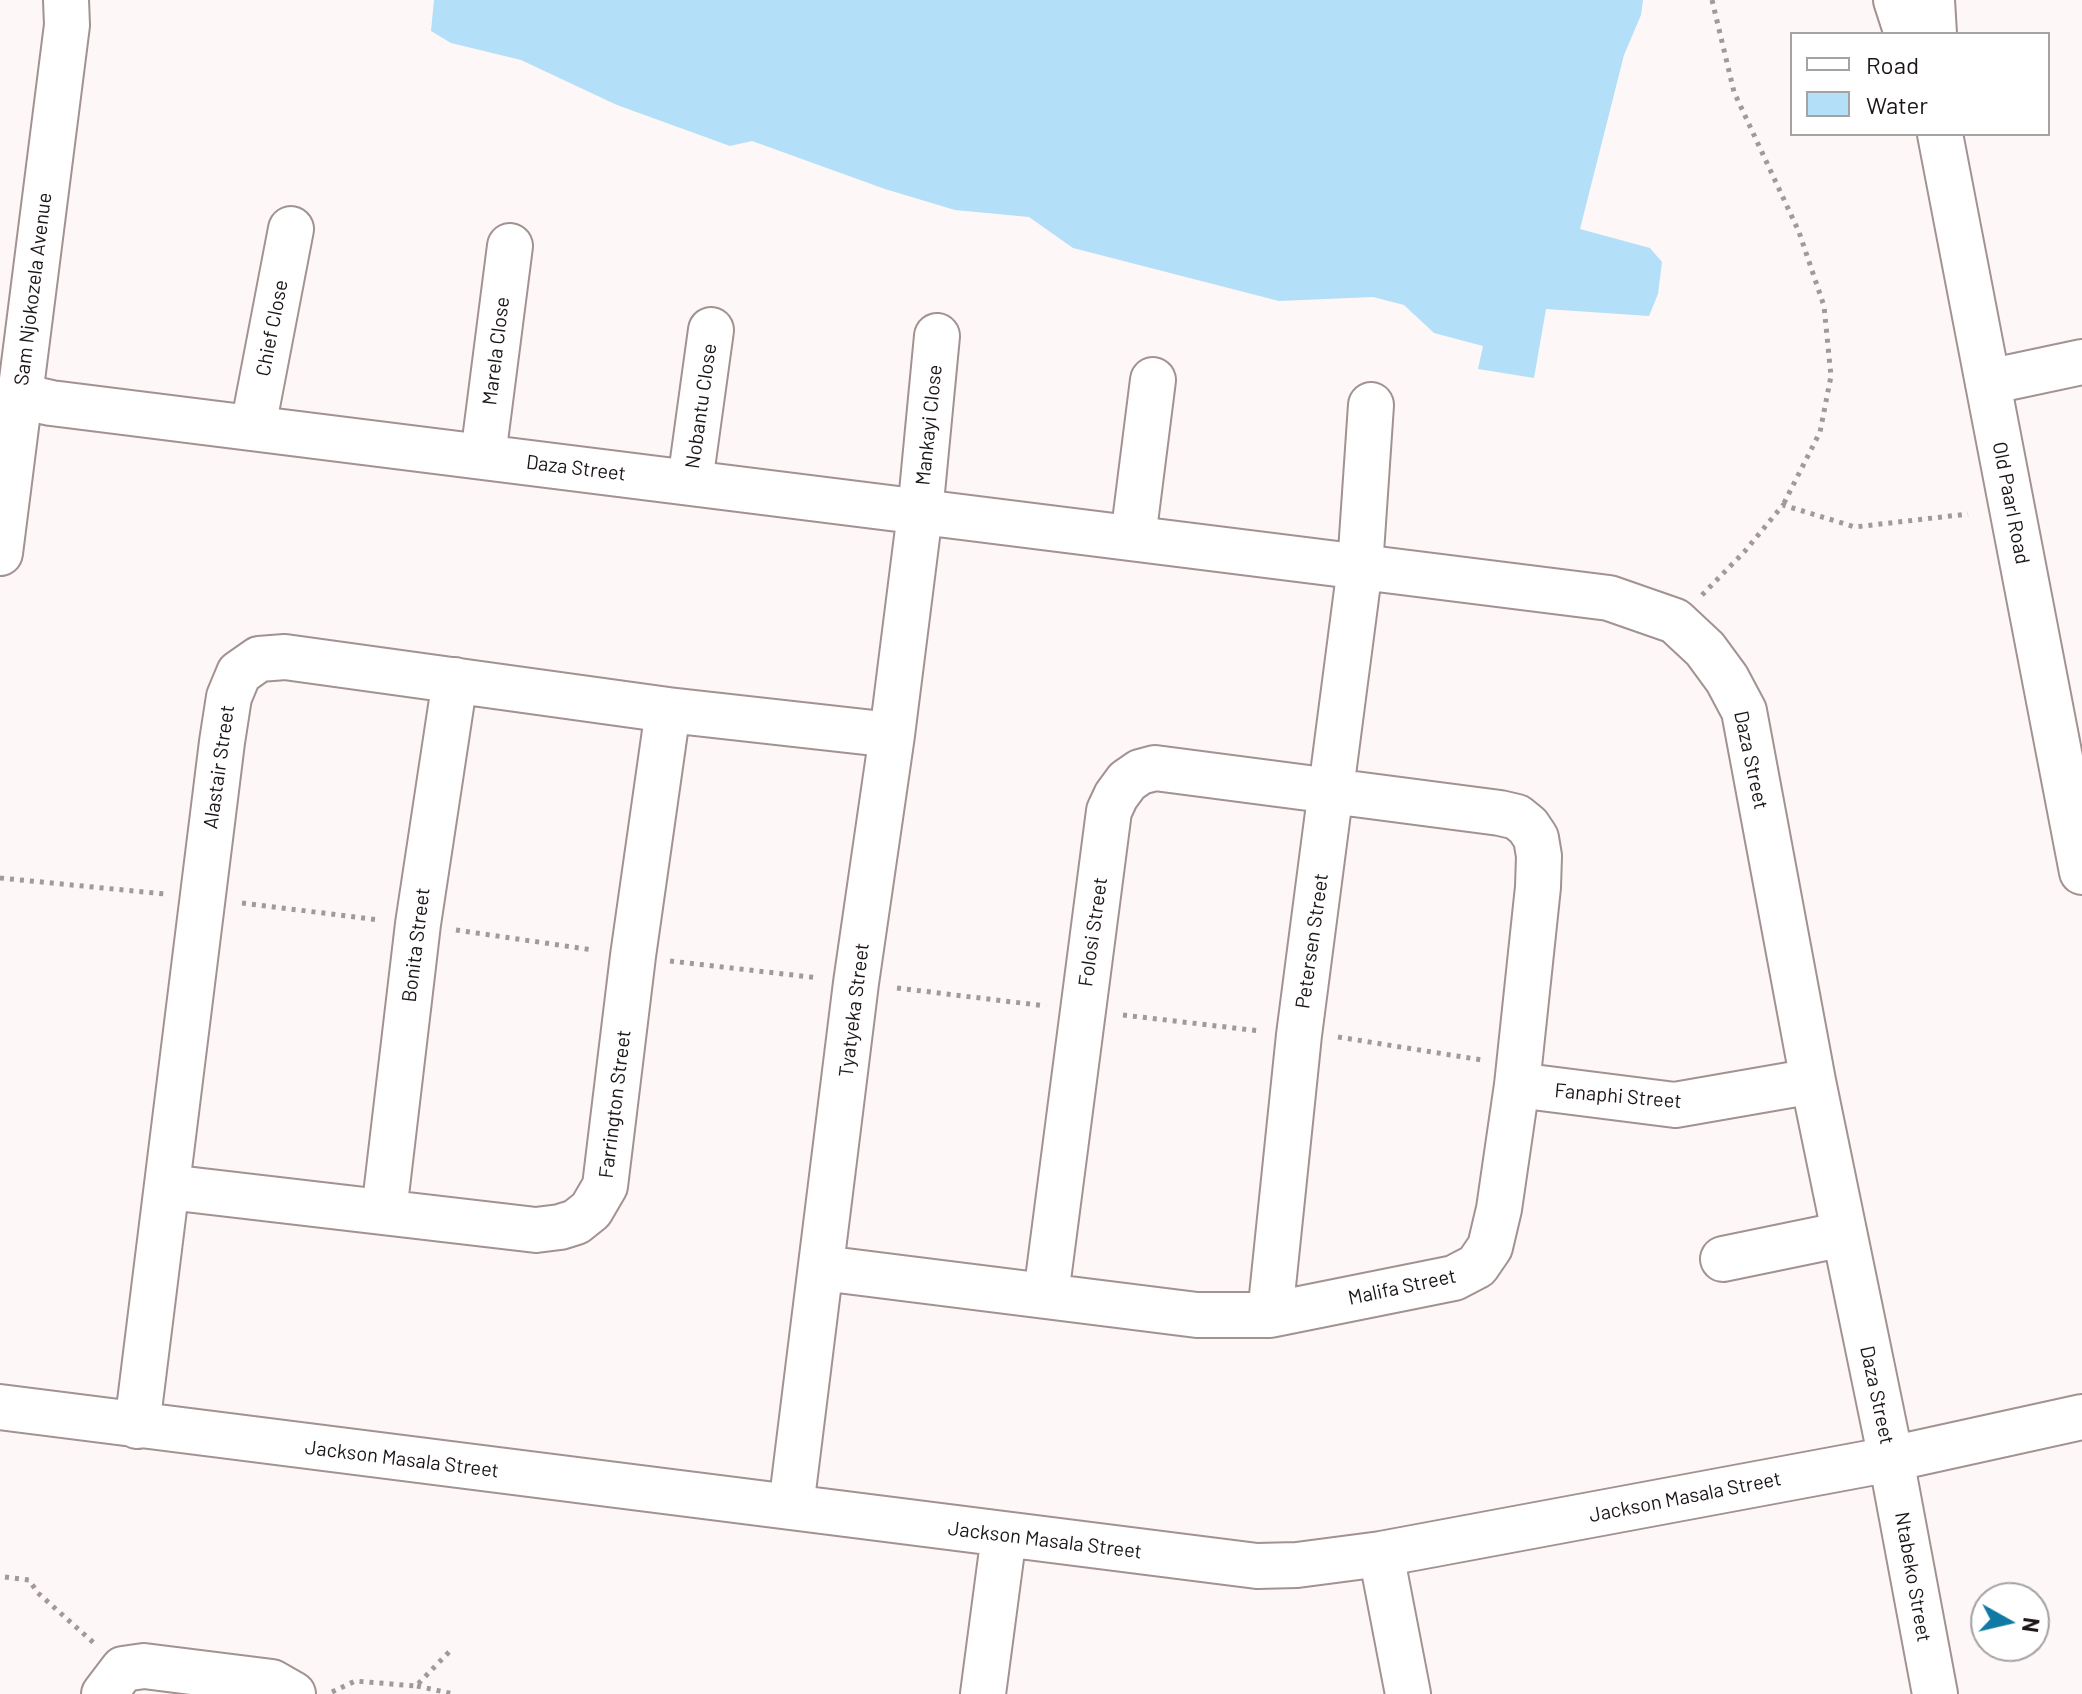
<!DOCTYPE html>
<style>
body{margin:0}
#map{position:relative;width:2082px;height:1694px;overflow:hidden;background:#fef7f7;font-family:Barlow,sans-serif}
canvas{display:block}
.legend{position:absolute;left:1790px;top:32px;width:260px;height:104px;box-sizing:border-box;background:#fff;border:2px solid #a4a2a2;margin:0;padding:10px 14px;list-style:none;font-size:24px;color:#1c1616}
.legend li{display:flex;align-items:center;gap:16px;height:40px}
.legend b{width:40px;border:2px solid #a4a2a2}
.north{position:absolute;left:1970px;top:1582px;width:80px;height:80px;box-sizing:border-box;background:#fff;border:2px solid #a4a2a2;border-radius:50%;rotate:98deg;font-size:22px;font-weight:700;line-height:32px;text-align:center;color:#1c1616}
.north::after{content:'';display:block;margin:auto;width:28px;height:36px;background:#107aa4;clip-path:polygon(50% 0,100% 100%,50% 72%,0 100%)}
</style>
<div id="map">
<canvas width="2082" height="1694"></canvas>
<ul class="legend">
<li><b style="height:10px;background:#fff"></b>Road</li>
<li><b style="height:22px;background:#b3dff8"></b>Water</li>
</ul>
<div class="north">N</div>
</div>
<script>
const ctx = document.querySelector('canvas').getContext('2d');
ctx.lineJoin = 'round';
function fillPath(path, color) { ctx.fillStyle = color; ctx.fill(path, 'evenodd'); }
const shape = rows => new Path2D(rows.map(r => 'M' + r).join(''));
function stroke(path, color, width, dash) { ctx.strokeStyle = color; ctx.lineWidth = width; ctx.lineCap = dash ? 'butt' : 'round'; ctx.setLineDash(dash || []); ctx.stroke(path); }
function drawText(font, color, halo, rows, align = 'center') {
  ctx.font = font + ' Barlow,sans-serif'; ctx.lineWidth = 8; ctx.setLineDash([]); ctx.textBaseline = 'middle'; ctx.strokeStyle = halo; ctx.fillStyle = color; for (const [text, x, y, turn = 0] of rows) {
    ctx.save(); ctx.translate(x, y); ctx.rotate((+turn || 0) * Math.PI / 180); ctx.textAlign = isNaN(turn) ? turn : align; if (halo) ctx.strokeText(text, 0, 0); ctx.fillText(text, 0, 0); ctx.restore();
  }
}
const water = shape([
 [434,0,1643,0,1641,15,1624,55,1580,229,1650,248,1662,262,1658,294,1649,316,1546,309,1534,378,1478,369,1483,346,1434,333,1404,305,1373,297,1279,301,1073,248,1029,217,955,210,885,189,752,141,730,146,617,105,521,60,451,43,431,31]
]);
const path = shape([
 [1712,0,1734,92,1799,232,1824,306,1831,376,1820,432,1783,505],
 [1702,595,1745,551,1783,505,1855,527,1968,514],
 [0,878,165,894],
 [242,903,379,920],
 [456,930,593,950],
 [670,961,819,978],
 [897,988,1046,1006],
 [1123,1015,1260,1031],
 [1338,1037,1482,1060],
 [5,1577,29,1580,38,1593,95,1644],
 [417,1686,454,1694],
 [332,1692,355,1681,416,1686,449,1652]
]);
const minor = shape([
 [1988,382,2082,362],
 [20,396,51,403,1609,598,1675,621,1705,649,1727,679,1744,711,1813,1081,1891,1459,1935,1694],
 [253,427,291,229],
 [483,456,510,246],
 [690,482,711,330],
 [1133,538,1153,380],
 [0,553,67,25,66,0],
 [1517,1085,1675,1105,1813,1081],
 [168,1187,536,1230,560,1227,576,1222,591,1210,605,1186,633,956,668,710],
 [384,1212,418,924,455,680],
 [1723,1259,1844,1234],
 [822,1268,1197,1315,1270,1315,1454,1278,1477,1266,1490,1247,1499,1209,1517,1085,1538,887,1539,856,1536,838,1528,826,1517,817,1500,813,1155,768,1140,772,1127,781,1116,796,1109,811,1046,1295],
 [1270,1315,1299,1035,1360,567,1371,405],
 [0,1407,1257,1566,1297,1565,1381,1554,1891,1459,2082,1417],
 [137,1426,222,742,229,697,239,673,259,659,285,657,668,710,892,735],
 [791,1507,856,983,892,735,920,513,937,336],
 [1381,1554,1408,1694],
 [104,1694,123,1669,144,1666,272,1682,293,1694],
 [983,1694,1004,1535]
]);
const major = shape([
 [1896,0,1907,34],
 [1932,0,1934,34],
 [1940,134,2082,872]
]);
const streetNames = [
 ["Sam Njokozela Avenue",33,289,-83],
 ["Chief Close",272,328,-79],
 ["Marela Close",496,351,-83],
 ["Nobantu Close",701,406,-82],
 ["Mankayi Close",929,425,-84],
 ["Daza Street",576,468,7],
 ["Old Paarl Road",2011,503,79],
 ["Daza Street",1751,760,78],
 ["Alastair Street",219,767,-82],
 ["Folosi Street",1093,932,-82],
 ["Petersen Street",1312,941,-82],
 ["Bonita Street",416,945,-83],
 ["Tyatyeka Street",854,1010,-83],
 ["Fanaphi Street",1618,1096,5],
 ["Farrington Street",615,1104,-83],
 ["Malifa Street",1402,1287,-12],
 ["Daza Street",1877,1395,78],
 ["Jackson Masala Street",402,1459,7],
 ["Jackson Masala Street",1685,1497,-11],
 ["Jackson Masala Street",1045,1540,7],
 ["Ntabeko Street",1913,1577,80]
];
fillPath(water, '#b3dff8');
stroke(minor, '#a29291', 48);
stroke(major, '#a29291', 48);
stroke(path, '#a19a9a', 5, [4, 6]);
stroke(minor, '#fff', 44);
stroke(major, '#fff', 44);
drawText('20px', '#1c1616', '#fff', streetNames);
</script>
